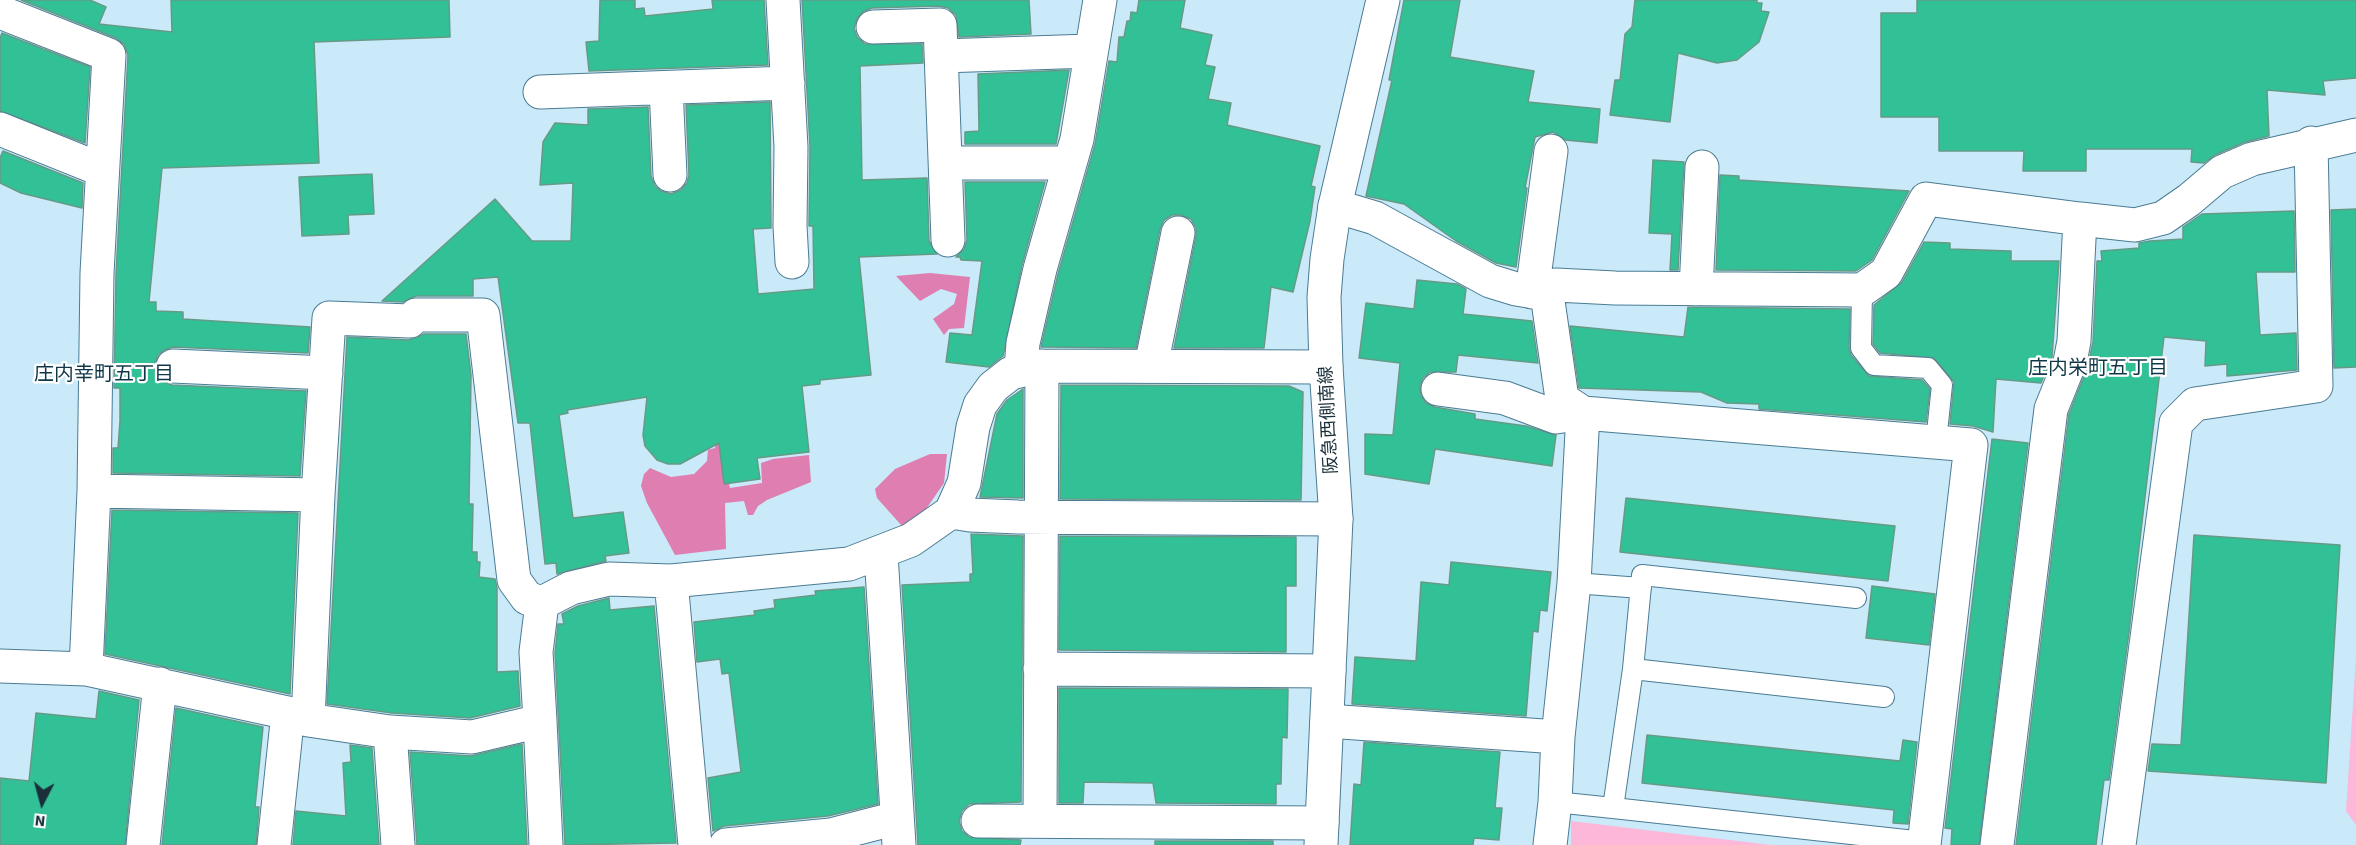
<!DOCTYPE html>
<meta charset="utf-8">
<style>
body{margin:0}
#map{position:relative;width:2356px;height:845px;overflow:hidden;background:#cae9f9;font-family:"Source Sans 3",sans-serif}
canvas{display:block}
.north{position:absolute;left:12px;top:773px;width:60px;height:60px;-webkit-text-stroke:4px #fff;paint-order:stroke;rotate:186deg;font-size:16px;font-weight:700;line-height:24px;text-align:center;color:#1a2f39}
.north::after{content:'';display:block;margin:auto;width:21px;height:27px;background:#1a2f39;clip-path:polygon(50% 0,100% 100%,50% 72%,0 100%)}
</style>
<div id="map">
<canvas width="2356" height="845"></canvas>
<div class="north">N</div>
</div>
<script>
const ctx = document.querySelector('canvas').getContext('2d');
ctx.lineJoin = 'round';
function fillPath(path, color) { ctx.fillStyle = color; ctx.fill(path, 'evenodd'); }
const shape = rows => new Path2D(rows.map(r => 'M' + r).join(''));
function stroke(path, color, width, dash) { ctx.strokeStyle = color; ctx.lineWidth = width; ctx.lineCap = dash ? 'butt' : 'round'; ctx.setLineDash(dash || []); ctx.stroke(path); }
function drawText(font, color, halo, rows, align = 'center') {
  ctx.font = font + ' "Source Sans 3","Noto Sans JP",sans-serif'; ctx.lineWidth = 4.5; ctx.setLineDash([]); ctx.textBaseline = 'middle'; ctx.strokeStyle = halo; ctx.fillStyle = color; for (const [text, x, y, turn = 0] of rows) {
    ctx.save(); ctx.translate(x, y); ctx.rotate((+turn || 0) * Math.PI / 180); ctx.textAlign = isNaN(turn) ? turn : align; if (halo) ctx.strokeText(text, 0, 0); ctx.fillText(text, 0, 0); ctx.restore();
  }
}
const green = shape([
 [2356,658,2356,825,2346,811],
 [1571,821,1771,845,1571,845]
]);
const forest = shape([
 [930,273,970,277,964,328,949,329,944,335,933,319,954,304,957,294,941,289,920,301,896,276],
 [714,421,730,488,762,483,761,463,773,459,809,455,811,482,767,500,758,506,753,515,748,515,744,501,725,503,726,549,675,555,647,503,641,486,644,474,650,468,671,477,694,474,707,461,708,450,715,448],
 [930,454,947,454,944,483,924,512,902,526,877,498,875,489,895,469]
]);
const building = shape([
 [21,0,90,0,106,7,99,24,172,32,171,0,449,0,450,37,314,42,319,163,162,168,149,302,156,302,156,311,183,312,183,319,310,327,308,353,173,347,164,350,158,355,154,365,156,374,162,381,172,385,306,391,300,476,113,473,113,448,118,448,120,421,120,388,114,388,116,274,128,55,124,44,116,38,21,0],
 [600,0,635,0,635,9,644,8,645,16,713,9,712,0,764,0,768,65,589,71,586,42,599,41,600,0],
 [802,0,1029,0,1031,34,959,37,956,15,948,8,939,6,872,8,864,11,857,18,854,28,857,37,865,44,922,44,923,63,860,66,862,180,927,178,929,241,937,254,859,257,871,375,820,380,820,384,802,386,809,452,757,458,760,479,724,484,719,443,680,464,668,464,657,460,645,446,643,435,647,397,567,410,568,413,559,415,573,518,623,512,629,553,605,556,606,561,557,574,556,563,545,564,530,423,518,423,498,277,473,279,473,296,416,296,403,302,382,301,495,199,532,241,571,241,573,183,540,185,543,142,555,123,588,125,588,109,648,107,651,176,655,186,661,191,671,194,681,190,687,183,689,175,686,105,770,102,771,228,753,229,758,294,814,289,813,226,809,226,810,146,802,0],
 [1139,0,1185,0,1180,28,1212,35,1205,65,1215,67,1208,99,1231,103,1227,125,1320,146,1311,186,1315,187,1310,221,1293,292,1271,287,1264,348,1174,348,1196,236,1196,228,1191,219,1181,215,1172,215,1164,220,1160,229,1136,348,1041,347,1058,274,1095,144,1109,61,1117,62,1119,37,1124,37,1127,21,1130,21,1131,12,1137,13,1139,0],
 [1404,0,1460,0,1450,57,1534,71,1528,102,1600,109,1597,143,1565,140,1553,132,1535,137,1525,188,1527,188,1516,267,1496,263,1456,241,1404,204,1366,196,1392,80,1389,80,1404,0],
 [1635,0,1757,0,1757,3,1762,3,1761,11,1769,12,1759,42,1737,60,1717,63,1678,53,1670,122,1610,115,1615,80,1620,80,1625,34,1632,27,1635,0],
 [1917,0,2356,0,2356,78,2323,81,2325,95,2267,90,2269,136,2245,142,2215,155,2204,163,2191,162,2192,149,2086,149,2086,171,2023,171,2024,151,1939,151,1939,117,1881,117,1881,13,1917,13,1917,0],
 [2,33,90,67,85,143,0,111,0,38,2,33],
 [1069,70,1056,144,965,144,965,132,979,131,978,74,1069,70],
 [3,151,83,183,82,208,21,193,0,183,0,158,3,151],
 [1653,160,1684,162,1678,270,1670,270,1672,234,1649,233,1653,160],
 [372,174,374,214,348,215,349,234,302,236,299,177,372,174],
 [1720,175,1739,176,1739,180,1909,191,1872,260,1856,271,1716,270,1720,175],
 [965,182,1045,182,1022,265,1003,356,989,367,946,362,950,333,972,335,982,261,961,260,960,257,956,257,964,249,967,240,965,182],
 [2356,209,2356,367,2334,368,2331,210,2356,209],
 [2294,211,2295,272,2256,272,2260,335,2296,333,2297,370,2227,376,2227,364,2205,366,2206,341,2164,337,2129,632,2109,780,2104,780,2096,845,2016,845,2069,414,2088,366,2093,342,2097,261,2102,261,2101,251,2139,248,2139,243,2150,241,2183,239,2183,227,2202,214,2294,211],
 [1924,242,1950,243,1950,249,2011,251,2011,261,2059,261,2052,357,2041,383,1996,379,1993,432,1973,426,1950,424,1954,382,1934,358,1880,353,1873,344,1874,305,1902,282,1924,242],
 [1417,280,1457,284,1466,289,1463,314,1532,321,1538,363,1458,355,1456,372,1430,372,1423,378,1420,386,1421,396,1426,403,1435,407,1475,414,1475,419,1526,426,1556,435,1552,466,1435,449,1429,484,1365,474,1365,434,1393,435,1400,363,1359,358,1366,303,1414,309,1417,280],
 [1688,307,1850,309,1849,348,1851,355,1869,376,1922,380,1930,389,1926,422,1759,409,1759,404,1727,403,1701,392,1579,388,1570,326,1684,337,1688,307],
 [424,334,466,334,471,375,469,504,473,504,472,552,477,552,477,562,480,562,479,577,495,579,497,588,497,672,518,671,520,706,470,718,392,713,327,704,347,337,409,340,424,334],
 [1061,385,1289,386,1303,392,1301,500,1060,499,1061,385],
 [1023,389,1023,498,980,497,997,414,1007,400,1023,389],
 [1992,439,2028,443,1979,845,1951,845,1952,829,1945,828,1992,439],
 [1626,498,1895,526,1888,581,1620,552,1626,498],
 [112,510,298,513,290,694,105,654,112,510],
 [971,534,1023,536,1021,802,969,804,962,811,959,821,962,831,969,837,1021,840,1020,845,918,845,902,585,970,582,970,574,973,574,971,534],
 [2194,535,2340,545,2326,783,2148,771,2152,744,2181,745,2194,535],
 [1060,536,1296,537,1296,586,1286,586,1286,652,1059,650,1060,536],
 [1451,562,1551,572,1547,611,1540,610,1538,632,1533,631,1526,716,1352,704,1355,657,1416,661,1421,582,1449,585,1451,562],
 [1872,586,1935,594,1929,645,1866,638,1872,586],
 [864,587,878,804,828,816,724,826,713,831,708,778,741,772,729,673,722,674,720,659,697,662,694,622,755,615,754,611,775,608,774,600,816,595,815,591,864,587],
 [609,598,610,610,654,606,676,843,565,845,555,653,558,624,564,624,562,614,578,606,609,598],
 [1059,688,1288,689,1287,738,1282,737,1281,784,1276,784,1276,804,1156,803,1153,783,1084,782,1083,803,1059,803,1059,688],
 [99,691,139,700,125,845,0,845,0,778,29,781,36,713,96,719,99,691],
 [176,708,263,727,255,807,259,807,256,845,162,845,176,708],
 [1647,735,1900,761,1903,740,1917,742,1908,824,1893,823,1894,810,1642,783,1647,735],
 [1364,742,1500,752,1495,808,1502,808,1499,840,1474,838,1473,845,1350,845,1354,784,1361,785,1364,742],
 [522,744,527,845,417,845,410,752,471,756,522,744],
 [350,745,372,748,379,845,293,845,296,811,346,816,343,763,351,762,350,745],
 [1155,841,1273,841,1273,845,1155,845,1155,841]
]);
const lane = shape([
 [1862,290,1861,348,1874,365,1928,368,1942,385,1936,442],
 [1574,583,1641,588],
 [1856,598,1642,575,1633,669,1613,808,1924,842],
 [1633,669,1884,697],
 [1555,802,1613,808]
]);
const street = shape([
 [783,0,791,147,790,226,792,262],
 [0,12,109,55,97,273,94,491],
 [873,27,940,25,948,240],
 [942,56,1090,51],
 [666,88,670,175],
 [540,92,788,83],
 [0,129,102,170],
 [946,163,1070,163],
 [1335,206,1375,218,1490,281,1516,289,1547,294,1562,399,1583,413,1574,583,1558,737,1555,802,1550,845],
 [2080,219,2135,225,2163,218,2189,200,2222,172,2252,159,2356,135],
 [1696,289,1702,167],
 [1532,292,1551,151],
 [1547,294,1556,285,1615,288,1862,290,1886,273,1926,199,2080,219,2074,341,2070,362,2051,409,1997,845],
 [173,366,326,373],
 [1151,366,1178,233],
 [1021,369,1023,343,1040,269,1077,139,1100,0],
 [1438,389,1505,398,1556,417,1583,413,1971,445,1924,845],
 [318,495,329,318,410,321,416,315,483,315,514,580,527,598,542,603],
 [951,512,970,515,1018,517,1336,519],
 [881,554,899,845],
 [671,581,695,845],
 [0,666,86,669,288,713,308,720,390,732,472,737,540,721,546,845],
 [86,669,94,491,318,495,308,720],
 [1040,669,1329,671],
 [540,721,536,652,542,603,571,588,609,579,671,581,849,564,911,540,951,512,964,483,973,427,980,405,993,387,1011,373,1042,366,1326,367],
 [1327,721,1558,737],
 [390,732,398,845],
 [978,821,1322,823],
 [1040,821,1042,366],
 [143,845,160,684],
 [274,845,288,713],
 [726,845,831,835,897,818],
 [2119,845,2176,423,2195,404,2316,386,2311,143]
]);
const secondary = shape([
 [1321,845,1336,519,1326,367,1324,297,1327,259,1335,206,1383,0]
]);
const streetNames = [
 ["阪急西側南線",1330,420,-93]
];
const neighbourhoodNames = [
 ["庄内栄町五丁目",2098,370],
 ["庄内幸町五丁目",104,376]
];
fillPath(green, '#fdb7d9');
fillPath(forest, '#df7eb0');
fillPath(building, '#32c097');
stroke(building, '#659b86', 1.5);
stroke(lane, '#4a7c93', 22);
stroke(street, '#4a7c93', 35);
stroke(secondary, '#4a7c93', 35);
stroke(lane, '#fff', 20);
stroke(street, '#fff', 33);
stroke(secondary, '#fff', 33);
drawText('18px', '#1a2f39', '#fff', streetNames);
drawText('20px', '#103747', '#fff', neighbourhoodNames);
</script>
